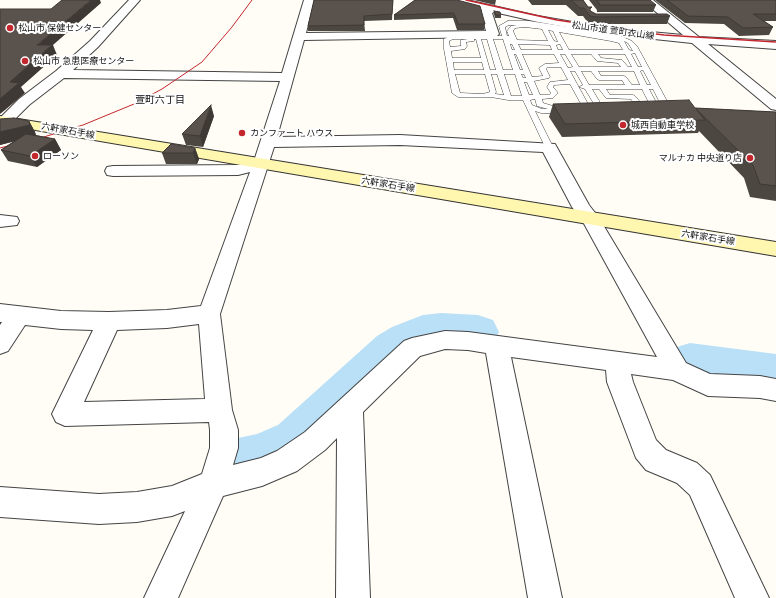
<!DOCTYPE html>
<meta charset="utf-8">
<style>
body{margin:0}
canvas{display:block;background:#fffdf5}
</style>
<canvas width="776" height="598"></canvas>
<script>
const ctx = document.querySelector('canvas').getContext('2d');
ctx.lineJoin = 'round';
const shape = rows => new Path2D(rows.map(r => 'M' + r).join(''));
function fillPath(path, color) { ctx.fillStyle = color; ctx.fill(path, 'evenodd'); }
function stroke(path, color, width, dash) { ctx.strokeStyle = color; ctx.lineWidth = width; ctx.lineCap = dash ? 'butt' : 'round'; ctx.setLineDash(dash || []); ctx.stroke(path); }
function drawText(font, color, halo, rows, align = 'center') {
  ctx.font = font + ' Merriweather,"Noto Sans JP",serif'; ctx.lineWidth = 4; ctx.setLineDash([]); ctx.textBaseline = 'middle'; ctx.strokeStyle = halo; ctx.fillStyle = color; for (const [text, x, y, turn = 0] of rows) {
    ctx.save(); ctx.translate(x, y); ctx.rotate((+turn || 0) * Math.PI / 180); ctx.textAlign = isNaN(turn) ? turn : align; if (halo) ctx.strokeText(text, 0, 0); ctx.fillText(text, 0, 0); ctx.restore();
  }
}
const river = shape([
 [441,313,478,315,493,320,499,332,493,344,478,349,441,347,429,348,422,351,407,362,314,459,257,484,238,488,220,481,212,463,220,445,238,438,257,434,278,425,377,336,392,327,423,315,441,313],
 [690,343,776,354,776,392,690,379,674,374,668,361,674,348,690,343]
]);
const lane = shape([
 [508,21,529,21,616,34,632,41,637,46,667,101,665,106,656,112,650,112,649,110,658,105,659,101,653,89,649,89,656,102,645,107,603,108,605,111,601,113,598,113,596,108,590,109,592,111,588,113,585,113,583,109,560,110,569,110,570,112,566,114,541,113,535,111,553,147,549,149,546,149,523,100,508,100,491,97,458,97,452,93,444,49,444,39,452,35,502,36,499,26,508,21],
 [509,25,517,25,511,26,507,31,509,36,507,36,505,27,509,25],
 [525,27,542,29,548,41,517,40,513,31,515,28,525,27],
 [548,30,553,31,558,42,554,41,548,30],
 [559,32,611,41,619,43,623,50,569,50,559,32],
 [453,39,468,39,461,40,461,46,450,47,449,41,453,39],
 [474,39,476,39,481,58,452,58,451,51,465,49,467,46,466,42,474,41,474,39],
 [481,39,487,39,496,70,490,70,481,39],
 [493,39,503,39,513,70,503,70,493,39],
 [624,41,628,43,633,51,629,50,624,41],
 [510,44,512,44,515,50,512,50,510,44],
 [518,44,550,45,552,50,521,50,518,44],
 [560,44,563,50,558,50,556,45,560,44],
 [635,53,642,67,638,67,631,54,635,53],
 [514,54,516,54,523,70,520,70,514,54],
 [522,54,554,54,559,63,545,64,539,68,543,76,532,77,522,54],
 [560,54,565,54,573,67,568,68,560,54],
 [571,54,591,54,597,61,618,63,621,67,579,67,571,54],
 [598,54,625,54,632,67,628,67,622,60,601,58,598,54],
 [453,62,482,62,484,70,454,70,453,62],
 [548,67,561,67,568,80,550,82,547,87,551,93,549,95,540,95,534,81,549,78,550,77,546,69,548,67],
 [643,70,651,85,647,85,640,71,643,70],
 [570,71,575,71,583,85,579,87,585,89,594,104,588,104,570,71],
 [581,71,591,71,597,79,599,80,622,80,625,85,589,85,581,71],
 [598,71,634,71,640,85,632,85,626,77,624,76,601,76,598,71],
 [455,74,485,74,490,92,483,94,460,93,455,74],
 [491,74,497,74,504,95,495,94,496,92,491,74],
 [504,74,515,74,522,96,511,96,504,74],
 [521,74,524,74,526,78,523,78,521,74],
 [524,82,527,82,533,95,529,95,524,82],
 [570,84,581,104,553,106,543,103,542,99,553,98,558,93,553,87,554,85,570,84],
 [592,89,599,89,606,98,631,99,634,103,601,104,592,89],
 [606,89,642,89,648,101,641,103,635,96,633,95,610,95,606,89],
 [535,99,537,106,548,109,542,109,532,105,530,100,535,99]
]);
const street = shape([
 [129,0,140,0,98,47,73,70,282,73,304,0,314,0,306,33,486,31,481,12,482,10,449,2,448,0,467,0,538,16,607,28,683,35,642,0,653,0,699,37,776,41,776,49,708,44,776,99,776,110,771,109,692,43,607,34,538,22,494,12,492,13,499,34,497,36,493,37,304,40,277,137,400,135,555,144,589,205,599,218,686,363,710,374,760,376,776,379,776,401,760,398,708,396,673,380,631,374,633,382,656,440,666,450,697,463,710,475,769,598,735,598,690,495,677,483,646,470,636,458,607,382,606,370,511,357,562,598,528,598,486,353,468,350,445,349,420,356,363,412,370,598,336,598,337,438,325,450,297,471,262,486,223,496,178,598,144,598,185,511,172,516,137,522,99,524,0,517,0,487,99,494,137,492,172,486,202,474,210,448,210,430,209,422,65,426,56,422,52,414,93,330,61,329,25,325,8,351,0,354,0,325,2,322,0,322,0,304,61,311,109,312,167,310,201,306,250,172,238,175,113,176,107,175,105,171,107,167,113,166,238,165,254,161,280,81,64,78,29,105,5,129,0,131,0,118,19,99,56,71,90,41,129,0],
 [400,145,543,152,572,207,582,220,657,357,468,332,445,331,412,338,404,341,305,432,277,451,261,458,233,465,238,448,238,430,232,410,220,314,274,147,400,145],
 [199,324,205,399,84,402,117,330,167,328,199,324],
 [0,215,17,217,19,221,17,225,0,227,0,215]
]);
const secondary = shape([
 [0,116,776,242,776,256,0,124,0,116]
]);
const tram = shape([
 [34,140,83,125,134,104,162,89,202,62,232,27,252,0],
 [0,148,16,144]
]);
const rail = shape([
 [466,0,557,20,610,28,664,35,776,42]
]);
const wall = shape([
 [393,0,392,20,364,21,365,31,308,31,308,26],
 [415,0,485,24,484,30,457,30,453,18,394,20,394,15],
 [474,0,496,0,495,5],
 [528,0,583,0,591,11,596,14,670,16,667,24,594,24,588,23,583,16,578,16,566,5,532,5],
 [589,0,641,0,656,5,653,12,597,12,597,10],
 [655,0,776,0,776,21,764,21,773,27,769,35,739,36,724,24,685,23],
 [494,11,501,15,501,18,495,18,494,14],
 [553,104,695,108,776,112,776,201,750,197,744,178,699,131,698,133,562,137,549,117],
 [214,116,203,147,186,145,182,134],
 [0,119,29,121,35,132,36,135,55,139,61,150,37,167,8,161,1,150,14,141,0,145],
 [195,148,199,159,197,164,166,164,162,153]
]);
const shadedWall = shape([
 [91,0,100,0,101,3,53,45,57,55,21,87,25,93,5,110,0,114,0,99,10,82,37,45],
 [211,105,214,116,203,147,200,136],
 [29,121,35,132,36,136,0,145,0,132],
 [55,139,61,150,37,167,30,156],
 [195,148,199,159,197,164,193,153]
]);
const building = shape([
 [62,0,91,0,37,45,52,45,10,82,19,83,0,99,0,9,51,9,62,0],
 [314,0,393,0,392,14,364,16,364,25,308,26,314,0],
 [415,0,457,0,480,6,485,24,458,24,454,13,394,15,415,0],
 [571,0,583,0,588,7,592,7,590,9,590,11,596,14,667,14,670,16,596,17,590,16,584,8,580,8,571,0],
 [597,0,650,0,656,5,599,5,599,3,597,0],
 [667,0,776,0,776,14,753,14,773,27,743,28,728,17,688,16,667,0],
 [494,11,500,12,501,15,496,15,494,11],
 [689,100,695,108,776,112,776,186,760,184,753,165,696,109,705,120,565,124,553,104,689,100],
 [211,105,200,136,182,134,211,105],
 [14,118,29,121,30,125,0,132,0,119,14,118],
 [26,134,55,139,30,156,1,150,26,134],
 [171,144,195,148,193,153,162,153,171,144]
]);
const markers = [
 [10,28,4,"#c4262e"],
 [25,61,4,"#c4262e"],
 [623,125,4,"#c4262e"],
 [242,133,4,"#c4262e"],
 [35,156,4,"#c4262e"],
 [750,158,4,"#c4262e"]
];
const farPoinames = [
 ["松山市 保健センター",18,28],
 ["松山市 急患医療センター",33,61],
 ["城西自動車学校",631,125],
 ["カンファート ハウス",250,133],
 ["ローソン",43,156],
 ["マルナカ 中央道り店",742,158,"right"]
];
const farStreetnames = [
 ["松山市道 萱町衣山線",613,31,8],
 ["六軒家石手線",68,131,10],
 ["六軒家石手線",388,185,9],
 ["六軒家石手線",708,238,9]
];
const farNeighbourhoodnames = [
 ["萱町六丁目",160,100]
];
fillPath(river, '#b9e0f7');
stroke(lane, '#444', 1);
stroke(street, '#444', 2);
stroke(secondary, '#333', 2);
fillPath(lane, '#fff');
fillPath(street, '#fff');
fillPath(secondary, '#fff6b0');
stroke(tram, '#c4262e', 1);
stroke(rail, '#c4262e', 1.5);
fillPath(wall, '#4d4742');
fillPath(shadedWall, '#3f3936');
fillPath(building, '#5a524d');
stroke(building, '#3f3936', 1);
for (const [x, y, r, color] of markers) { const dot = new Path2D(); dot.arc(x, y, r, 0, 2 * Math.PI); ctx.fillStyle = color; ctx.fill(dot); stroke(dot, '#fff', 1.5); }
drawText('9px', '#111', '#fff', farPoinames, 'left');
drawText('9px', '#111', '#fff', farStreetnames);
drawText('10px', '#111', '#fff', farNeighbourhoodnames);
</script>
